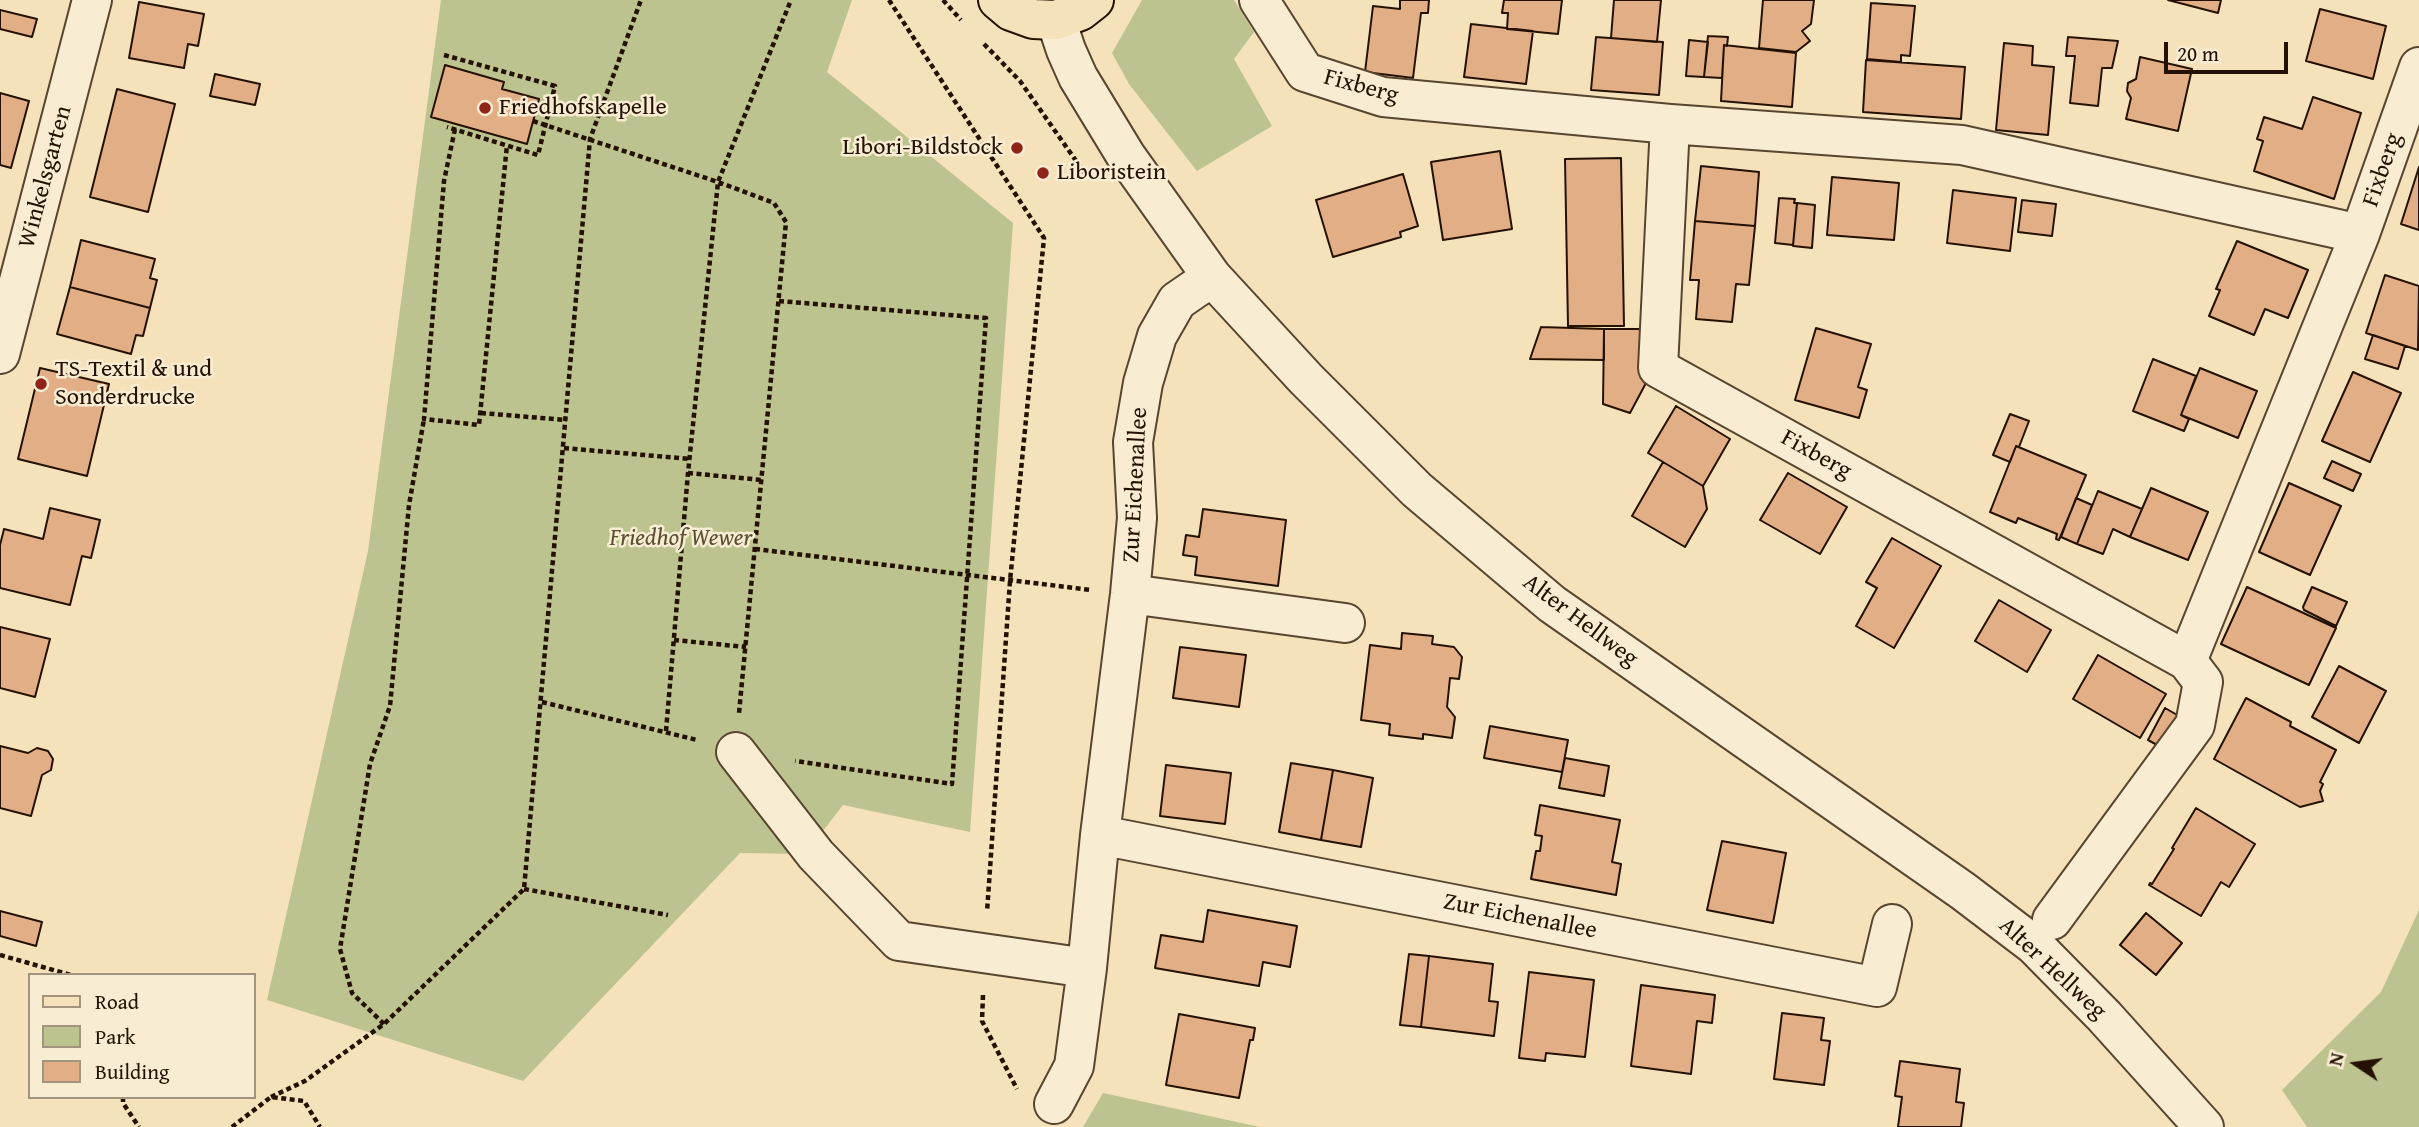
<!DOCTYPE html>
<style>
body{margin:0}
#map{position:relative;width:2419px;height:1127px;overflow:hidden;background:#f5e2ba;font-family:"Gentium Book Plus",serif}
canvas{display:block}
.legend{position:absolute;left:28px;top:973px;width:228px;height:126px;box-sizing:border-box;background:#f8ecd2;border:2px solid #a3947f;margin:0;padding:9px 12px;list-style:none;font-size:21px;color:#241102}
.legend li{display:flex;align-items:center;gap:14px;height:35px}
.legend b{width:35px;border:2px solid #a3947f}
.north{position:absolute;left:2321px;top:1029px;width:70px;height:70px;-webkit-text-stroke:5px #f8ecd2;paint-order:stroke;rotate:283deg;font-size:19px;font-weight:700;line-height:28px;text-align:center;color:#241102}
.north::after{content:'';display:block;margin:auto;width:24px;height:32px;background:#241102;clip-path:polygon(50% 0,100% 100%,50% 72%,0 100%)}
.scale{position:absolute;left:2164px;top:42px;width:124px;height:32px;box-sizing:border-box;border:4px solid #241102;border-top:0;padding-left:9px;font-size:21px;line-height:24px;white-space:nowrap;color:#241102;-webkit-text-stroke:5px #f8ecd2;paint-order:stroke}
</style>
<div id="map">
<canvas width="2419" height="1127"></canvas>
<ul class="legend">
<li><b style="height:9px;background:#f5e2ba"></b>Road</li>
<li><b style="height:19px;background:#bcc38f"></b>Park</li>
<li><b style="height:19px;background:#e2ae86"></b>Building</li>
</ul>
<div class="north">N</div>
<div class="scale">20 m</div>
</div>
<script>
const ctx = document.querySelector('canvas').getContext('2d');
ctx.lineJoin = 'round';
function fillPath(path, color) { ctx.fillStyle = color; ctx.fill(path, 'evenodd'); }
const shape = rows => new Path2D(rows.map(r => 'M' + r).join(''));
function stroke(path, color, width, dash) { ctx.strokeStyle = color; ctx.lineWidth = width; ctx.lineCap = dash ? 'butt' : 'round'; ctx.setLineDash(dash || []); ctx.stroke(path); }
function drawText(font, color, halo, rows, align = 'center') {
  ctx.font = font + ' "Gentium Book Plus",serif'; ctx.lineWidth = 5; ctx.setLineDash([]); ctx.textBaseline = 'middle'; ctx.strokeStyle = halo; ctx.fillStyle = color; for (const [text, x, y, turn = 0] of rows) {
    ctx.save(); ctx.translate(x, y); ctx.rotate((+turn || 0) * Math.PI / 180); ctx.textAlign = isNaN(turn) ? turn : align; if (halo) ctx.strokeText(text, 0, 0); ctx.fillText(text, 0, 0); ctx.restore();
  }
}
const green = shape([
 [441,0,852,0,827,72,1013,223,970,832,843,805,805,854,740,853,523,1081,267,1000,368,551],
 [1142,0,1234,0,1254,32,1234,59,1272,126,1197,171,1129,84,1112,53],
 [2419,910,2419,1127,2307,1127,2282,1090,2381,992],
 [1103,1093,1260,1127,1083,1127]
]);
const building = shape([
 [1400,0,1429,0,1428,13,1421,13,1413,78,1365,72,1373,6,1400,9,1400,0],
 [1504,0,1562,0,1558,34,1507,29,1508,13,1502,13,1504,0],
 [1614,0,1661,0,1657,42,1611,38,1614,0],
 [1763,0,1814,0,1811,24,1802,31,1810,41,1796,52,1759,48,1763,0],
 [2168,0,2221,0,2218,13,2168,0],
 [139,2,204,14,198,46,188,44,184,68,129,58,139,2],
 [1871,3,1915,6,1910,56,1901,55,1901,62,1867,59,1871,3],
 [2320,9,2386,26,2373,79,2306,61,2320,9],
 [0,10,37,19,32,37,0,29,0,10],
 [1471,24,1533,31,1526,84,1464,77,1471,24],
 [1708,36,1728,37,1727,46,1724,45,1722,78,1704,77,1708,36],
 [1596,37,1663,42,1659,95,1591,90,1596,37],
 [2068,37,2118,41,2112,68,2102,68,2098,106,2070,103,2075,56,2066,56,2068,37],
 [1689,40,1708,42,1704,77,1686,76,1689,40],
 [2004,43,2033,46,2032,65,2054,67,2048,135,1996,130,2004,43],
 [1724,45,1796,53,1792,107,1721,101,1724,45],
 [2140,57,2192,69,2178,131,2126,119,2131,98,2127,91,2128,83,2136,79,2140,57],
 [1866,60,1965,67,1961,119,1863,112,1866,60],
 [445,65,504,82,502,89,539,99,527,144,431,117,445,65],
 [215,74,260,84,255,105,210,96,215,74],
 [117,89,175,104,148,212,90,197,117,89],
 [0,93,29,101,11,168,0,165,0,93],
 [2313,97,2361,113,2334,199,2254,171,2263,141,2257,139,2264,117,2302,129,2313,97],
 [1500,151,1512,229,1443,240,1431,162,1500,151],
 [1621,158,1624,326,1568,326,1565,159,1621,158],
 [1701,166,1759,172,1755,226,1695,221,1701,166],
 [2419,167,2419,230,2401,224,2419,167],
 [1403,174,1418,226,1400,232,1401,237,1333,257,1316,200,1403,174],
 [1832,177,1899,183,1894,240,1827,235,1832,177],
 [1953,190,2016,198,2010,251,1947,243,1953,190],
 [1779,198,1795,199,1794,203,1797,203,1793,245,1775,243,1779,198],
 [2022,200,2056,204,2052,236,2018,232,2022,200],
 [1797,203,1815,205,1812,248,1793,246,1797,203],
 [1695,221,1755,226,1749,285,1736,284,1732,322,1696,319,1699,280,1690,280,1695,221],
 [81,240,155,259,150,278,157,280,150,308,70,287,81,240],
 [2237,241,2308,270,2288,318,2265,309,2254,335,2209,316,2220,290,2216,289,2237,241],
 [2385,275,2419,286,2418,350,2366,333,2385,275],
 [70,287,150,308,143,336,136,335,131,354,57,334,70,287],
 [1541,327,1604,329,1604,360,1530,359,1541,327],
 [1816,328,1871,344,1858,387,1867,390,1859,418,1795,400,1816,328],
 [1604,329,1650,329,1646,383,1630,413,1603,404,1604,329],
 [2373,335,2405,346,2398,369,2365,359,2373,335],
 [2153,359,2196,376,2181,415,2189,419,2184,431,2133,411,2153,359],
 [40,368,109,384,87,476,18,459,40,368],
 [2200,368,2257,391,2238,438,2181,415,2200,368],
 [2353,372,2401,393,2370,462,2322,441,2353,372],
 [1676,406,1730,439,1703,486,1648,453,1676,406],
 [2010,414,2029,421,2019,447,2016,446,2010,462,1993,455,2010,414],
 [2016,446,2086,475,2059,540,2056,539,2057,534,2018,518,2016,523,1990,512,2016,446],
 [2332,461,2361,474,2353,491,2324,478,2332,461],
 [1663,462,1703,486,1707,509,1685,547,1632,516,1663,462],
 [1788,473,1847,507,1820,554,1760,520,1788,473],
 [2289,483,2341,506,2310,575,2259,552,2289,483],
 [2151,488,2208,512,2188,560,2130,537,2151,488],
 [2098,491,2142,509,2130,537,2113,529,2103,554,2077,544,2098,491],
 [2076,498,2092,505,2077,544,2061,537,2076,498],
 [50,508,100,520,91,558,82,556,70,605,0,588,0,545,4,529,43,539,50,508],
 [1203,509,1286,520,1278,586,1195,575,1197,557,1183,555,1186,535,1199,537,1203,509],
 [1892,538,1941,566,1894,648,1856,626,1877,588,1866,582,1892,538],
 [2247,587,2336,628,2309,685,2221,644,2247,587],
 [2312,587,2347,602,2336,626,2304,610,2303,607,2312,587],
 [1999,600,2051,630,2027,672,1975,641,1999,600],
 [0,627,50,639,35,697,0,688,0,627],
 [1402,633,1433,636,1432,644,1454,647,1462,657,1459,679,1450,678,1447,707,1455,717,1452,738,1423,734,1423,739,1389,735,1390,724,1361,720,1370,645,1401,649,1402,633],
 [1180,647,1246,655,1239,707,1173,698,1180,647],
 [2098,655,2166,694,2140,738,2073,699,2098,655],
 [2339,666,2386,691,2359,743,2312,717,2339,666],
 [2246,698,2291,722,2290,726,2336,750,2320,782,2323,784,2320,791,2323,801,2300,807,2214,759,2246,698],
 [2165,708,2186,720,2168,751,2148,740,2165,708],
 [1490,726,1568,740,1562,772,1484,758,1490,726],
 [0,746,28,753,37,748,48,751,53,759,51,770,42,775,31,816,0,808,0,746],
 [1565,758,1609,766,1604,796,1559,788,1565,758],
 [1291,763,1333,770,1321,840,1279,832,1291,763],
 [1166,765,1231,773,1225,824,1160,816,1166,765],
 [1333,770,1373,778,1361,847,1321,840,1333,770],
 [1540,805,1620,820,1612,862,1621,864,1616,895,1531,879,1536,851,1540,851,1542,836,1535,835,1540,805],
 [2196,808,2255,844,2229,887,2221,882,2201,916,2149,885,2150,883,2152,884,2174,849,2172,848,2196,808],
 [1722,841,1786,853,1773,923,1707,910,1722,841],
 [1208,910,1297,926,1290,967,1263,962,1259,986,1155,968,1161,935,1203,942,1208,910],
 [0,911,42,922,36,946,0,936,0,911],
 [2146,913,2182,943,2156,975,2120,945,2146,913],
 [1409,954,1429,956,1421,1027,1400,1025,1409,954],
 [1429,956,1493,964,1489,1001,1498,1002,1494,1036,1421,1027,1429,956],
 [1529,972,1594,980,1585,1057,1546,1053,1545,1061,1519,1058,1529,972],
 [1641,985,1715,995,1712,1023,1697,1021,1691,1074,1631,1066,1641,985],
 [1782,1013,1824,1018,1821,1040,1830,1041,1824,1085,1774,1079,1782,1013],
 [1179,1014,1255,1028,1253,1040,1250,1040,1239,1098,1166,1085,1179,1014],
 [1900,1061,1960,1069,1956,1102,1964,1103,1961,1127,1898,1127,1902,1097,1895,1096,1900,1061]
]);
const path = shape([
 [889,0,1044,238,1010,581,987,912],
 [943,0,961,20],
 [984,44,1020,81,1086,175],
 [444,55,555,86,538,155,447,127],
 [533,121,718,182,774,203,786,222,739,713],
 [455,129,444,181,424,419,479,425,507,145],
 [779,301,986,318,952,784,795,761],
 [481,413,566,420],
 [564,448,690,459],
 [688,473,762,480],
 [755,549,1091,590],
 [674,640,746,647],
 [542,702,697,740],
 [666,731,688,473,718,182,791,0],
 [524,889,668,915],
 [0,955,71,975],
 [983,995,982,1021,1017,1089],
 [384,1024,352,993,340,949,370,764,390,706,409,505,424,419],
 [123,1097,123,1103,139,1127],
 [271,1097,305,1081,384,1024,524,889,590,139,641,0],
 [232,1127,271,1097,304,1101,320,1127]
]);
const minor = shape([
 [1259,0,1305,72,1383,97,1670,124,1962,145,2360,234],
 [1056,20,1066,50,1078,77,1126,156,1212,277,1306,379,1417,490,1552,604,1963,891,2034,945,2104,1016,2204,1127],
 [1670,124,1658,368,2187,661],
 [0,354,92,0],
 [1130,594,1345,623],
 [736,752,816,855,899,941,1087,968],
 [1100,835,1877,987,1892,924],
 [2052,920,2195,725,2203,682,2187,661,2360,234,2419,67],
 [1054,1104,1074,1066,1087,968,1100,835,1130,594,1137,518,1133,442,1143,383,1157,336,1177,301,1212,277]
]);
const major = shape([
 [998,0,1011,11,1033,19,1056,20,1080,11,1094,0]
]);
const markers = [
 [485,108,7,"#8f2418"],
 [1017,148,7,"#8f2418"],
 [1043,173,7,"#8f2418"],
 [41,384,7,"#8f2418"]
];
const streetNames = [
 ["Fixberg",1361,87,15],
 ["Fixberg",2383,170,-71],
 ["Winkelsgarten",46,177,-75],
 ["Fixberg",1816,455,29],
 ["Zur Eichenallee",1136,485,-87],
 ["Alter Hellweg",1580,621,37],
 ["Zur Eichenallee",1520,917,11],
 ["Alter Hellweg",2052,969,43]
];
const poiNames = [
 ["Friedhofskapelle",499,108],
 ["Libori-Bildstock",1003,148,"right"],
 ["Liboristein",1057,173],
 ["TS-Textil & und",55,370],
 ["Sonderdrucke",55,398]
];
const parkNames = [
 ["Friedhof Wewer",681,539]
];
fillPath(green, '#bcc38f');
fillPath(building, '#e2ae86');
stroke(building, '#241102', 2);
stroke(minor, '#584530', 42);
stroke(major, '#241102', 42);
stroke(path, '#241102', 4.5, [5, 3.5]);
stroke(minor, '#f8ecd2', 38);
stroke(major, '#f5e2ba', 38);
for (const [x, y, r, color] of markers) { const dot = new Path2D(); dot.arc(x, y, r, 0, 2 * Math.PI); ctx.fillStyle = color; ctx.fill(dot); stroke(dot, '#f8ecd2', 2.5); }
drawText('24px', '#241102', '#f8ecd2', streetNames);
drawText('24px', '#241102', '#f8ecd2', poiNames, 'left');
drawText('italic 24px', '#594f33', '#f8ecd2', parkNames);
</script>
